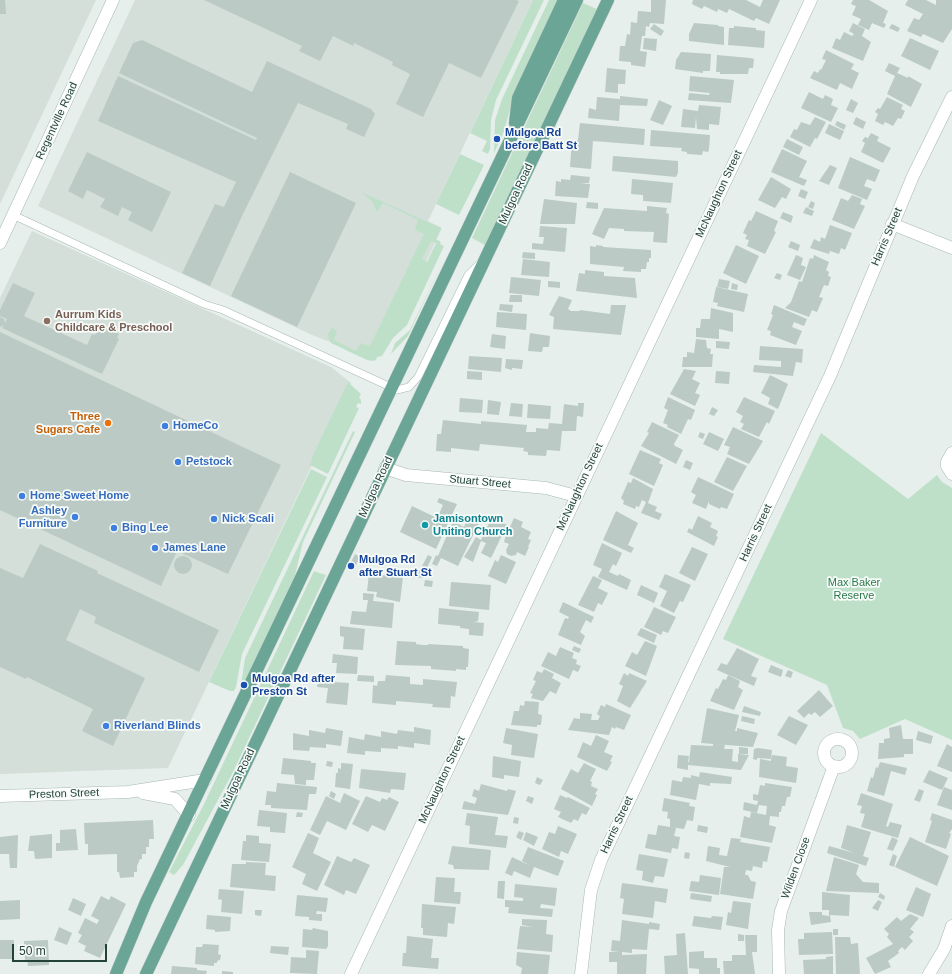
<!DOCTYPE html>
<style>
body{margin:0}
#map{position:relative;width:952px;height:974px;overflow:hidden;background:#e6efeb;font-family:Helvetica,sans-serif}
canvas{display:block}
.scale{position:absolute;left:12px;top:944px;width:95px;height:18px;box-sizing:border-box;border:2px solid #24423a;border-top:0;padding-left:5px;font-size:12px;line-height:14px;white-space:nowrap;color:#24423a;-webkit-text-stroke:3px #f7fbf9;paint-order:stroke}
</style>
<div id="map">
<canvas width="952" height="974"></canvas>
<div class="scale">50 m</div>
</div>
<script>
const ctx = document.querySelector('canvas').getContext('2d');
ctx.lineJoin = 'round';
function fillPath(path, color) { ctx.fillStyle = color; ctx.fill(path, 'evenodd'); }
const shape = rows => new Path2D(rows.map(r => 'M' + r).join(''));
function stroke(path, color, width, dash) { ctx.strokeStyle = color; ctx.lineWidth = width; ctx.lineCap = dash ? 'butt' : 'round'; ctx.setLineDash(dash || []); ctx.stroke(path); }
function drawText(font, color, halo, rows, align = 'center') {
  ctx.font = font + ' Helvetica,sans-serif'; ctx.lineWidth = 3.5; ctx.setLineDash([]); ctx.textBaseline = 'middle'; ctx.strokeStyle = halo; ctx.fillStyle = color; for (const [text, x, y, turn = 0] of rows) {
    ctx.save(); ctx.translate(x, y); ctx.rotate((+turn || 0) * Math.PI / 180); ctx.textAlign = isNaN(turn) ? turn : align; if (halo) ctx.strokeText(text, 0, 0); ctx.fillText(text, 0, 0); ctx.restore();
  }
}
const built = shape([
 [0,0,96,0,0,204],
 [135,0,533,0,428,221,442,228,382,355,378,356,376,359,312,335,38,206],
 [32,231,331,367,351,383,168,768,0,774,0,298]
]);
const green = shape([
 [533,0,544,0,496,100,491,120,490,149,488,154,482,151,487,141,470,133],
 [549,0,560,0,512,102,504,131,494,153,495,120,502,99],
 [583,3,597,9,485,245,472,238],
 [460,154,484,165,459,215,436,204],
 [361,192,441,228,436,239,441,242,440,244,444,246,407,325,393,338,382,356,377,357,376,360,373,361,367,360,331,343,329,340,328,334,332,328,337,330,334,340,356,351,361,343,370,346,424,234,415,230,418,220,383,203,377,212,372,201],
 [431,241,436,243,427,262,422,259],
 [444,259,408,336,391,354,395,343,410,330],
 [348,382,361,394,359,397,361,400,361,404,358,403,356,407,359,408,328,474,310,465,313,455],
 [353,431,355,432,303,542,295,575,240,692,245,658],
 [821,433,908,499,937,475,942,482,952,488,952,740,905,719,860,739,853,731,843,728,827,685,723,639],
 [311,469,327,477,242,654,236,687,234,691,230,691,209,682],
 [314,571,326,575,233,772,183,865,174,875,169,872,205,802]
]);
const building = shape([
 [0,0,5,0,6,14,0,14],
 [204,0,516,0,519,1,481,78,449,63,423,117,396,104,410,74,392,65,393,62,354,43,353,46,333,36,320,61,299,51,302,46],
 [651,0,666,0,664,24,650,23,649,27,646,26,645,36,642,36,640,51,647,52,645,67,631,65,631,62,619,61,620,46,625,46,627,34,630,35,631,22,637,23,638,11,651,12],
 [693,0,746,0,760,7,763,0,780,0,769,24,756,18,754,21,729,9,727,13,718,9,717,12,704,6,702,9,692,4],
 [853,0,869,0,888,11,883,23,886,24,884,28,872,23,869,30,858,25,861,19,852,15,856,6,851,4],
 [908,0,926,0,936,5,936,0,952,0,952,29,943,43,923,34,921,37,907,31,914,18,919,20,923,14,905,5],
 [694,23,718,25,718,26,724,27,724,45,689,41,689,34],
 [853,23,865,29,862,36,871,42,863,61,832,48,836,38,840,40,844,32,852,36,854,34,849,31],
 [654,24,664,31,661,36,650,29],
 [892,24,900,28,898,32,889,28],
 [734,26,756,28,756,30,765,31,764,48,728,45,729,28,734,28],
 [644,38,657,39,656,51,643,49],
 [910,38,939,51,930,70,901,56],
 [142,40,252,92,267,61,371,109,375,114,364,137,346,129,348,124,298,103,242,216,210,286,182,273,215,204,224,207,236,182,98,121,118,76,256,140,257,138,119,73,133,43],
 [826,50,854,64,851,69,859,73,852,89,840,83,837,90,810,78,814,71,818,73,820,69,821,70,826,60,822,59],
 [681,52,711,54,710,71,703,71,703,73,675,69,676,60],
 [717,55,750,58,754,59,753,68,749,68,748,74,720,74,720,72,716,72],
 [889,63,900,68,897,73,908,78,908,76,922,84,911,107,887,94,895,76,885,71],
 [607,68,626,70,625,84,618,84,618,93,605,92],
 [690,76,734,80,731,103,688,100,689,93,709,95,710,93,689,91],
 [809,92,823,99,825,95,833,99,831,105,838,108,831,122,801,108],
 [620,96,648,99,647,106,620,105,619,121,588,118,589,108,596,110,597,97,620,99],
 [887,97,903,105,901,109,905,111,901,119,898,118,893,126,885,122,883,125,875,121,878,114,875,112,878,108,880,109],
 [851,99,858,103,853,113,846,110],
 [659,100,672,106,663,125,650,120],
 [699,105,721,107,719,125,709,124,709,130,697,129,696,117,695,128,681,127,683,109,698,111],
 [815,117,826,122,817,139,815,138,810,147,790,137,794,129,797,130,801,122,810,125],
 [856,117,866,122,863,129,853,124],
 [837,121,846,125,844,130,835,125],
 [580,123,645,129,644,145,593,141,591,169,570,167,572,140,578,140],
 [829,124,844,131,840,140,825,133],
 [651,130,710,135,709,149,708,152,703,151,702,155,687,154,687,152,681,151,682,148,650,146],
 [871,133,879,137,877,141,891,148,883,163,861,152,865,143,862,141,865,137,868,138],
 [787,139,803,147,799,155,783,147],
 [782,149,807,161,799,177,807,180,804,186,771,172],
 [87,152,171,192,152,232,128,220,132,212,122,207,118,216,100,207,105,199,87,190,83,199,68,191],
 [613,156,678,161,678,173,676,177,612,171],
 [850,157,880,170,875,182,867,179,864,186,872,189,867,200,838,188],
 [830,165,837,168,829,185,819,181],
 [290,172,356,203,297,327,231,296],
 [571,175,590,177,589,183,580,184,590,184,588,198,555,196,556,181,561,182,561,179,570,180],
 [771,177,791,189,786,199,782,197,775,208,758,200],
 [632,179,673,183,671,203,643,201,643,195,631,194],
 [801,189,808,192,805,199,798,196],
 [852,195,862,199,860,204,865,206,854,229,832,220,841,198,848,201],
 [544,199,577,203,575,224,540,224],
 [811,201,815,203,813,209,808,207],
 [587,202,598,203,598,209,586,208],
 [647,206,667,208,666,213,669,214,667,243,653,242,654,232,624,231,624,229,609,228,604,239,592,234,604,208,647,211],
 [806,207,814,211,812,216,803,213],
 [756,211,778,221,774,231,776,232,765,254,747,246,749,240,745,239,747,235,743,233,749,220,751,221],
 [783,212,793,216,791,223,780,218],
 [830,225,852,233,845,250,841,248,839,254,830,251,829,254,810,248,814,239,820,242,821,237,825,239],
 [540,226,567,228,565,252,532,249,532,243,543,244,544,237,539,237],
 [791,241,800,245,798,251,788,247],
 [596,245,603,246,603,247,651,250,651,258,649,258,649,262,647,262,646,269,641,269,641,272,623,271,624,267,590,264,590,246,596,247],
 [736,245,759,256,746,284,723,273],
 [523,252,535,253,535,259,522,258],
 [796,255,803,258,801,265,806,267,800,280,787,275],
 [814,255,829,262,826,270,829,272,828,276,831,277,828,286,824,285,819,297,823,298,817,312,812,310,809,317,785,308,791,302,799,281,802,282,810,258,813,259],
 [523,259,550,262,549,277,521,275],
 [585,270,604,272,604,276,635,278,637,298,576,291,579,273,585,274],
 [777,273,782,275,780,280,774,278],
 [511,277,541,280,539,296,509,293],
 [719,279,730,281,728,289,717,287],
 [548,281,560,282,560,288,548,287],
 [13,283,35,293,24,316,87,345,92,334,95,335,100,325,119,334,117,338,119,339,102,374,2,328,4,325,0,327,0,317,4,319,5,323,7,319,0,316,0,310],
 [732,283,738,285,737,290,731,289],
 [716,287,748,294,744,312,717,306,718,303,713,302],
 [510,295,522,295,522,302,509,302],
 [559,296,572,300,568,309,571,311,580,311,580,310,610,314,611,305,626,305,621,335,553,329,554,317,549,315],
 [500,304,513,305,512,312,499,310],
 [774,305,807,319,804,326,794,322,792,327,802,331,796,345,770,335,771,331,767,330,773,315,771,314],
 [711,308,733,313,733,332,719,329,719,339,696,337,696,328,700,328,701,319,710,319],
 [497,312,527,314,526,330,496,327],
 [0,332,281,465,228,574,177,551,161,586,0,510],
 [530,333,550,336,549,347,543,347,542,352,528,351],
 [492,334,506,336,505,349,490,347],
 [696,339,706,340,707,348,711,349,710,354,713,354,712,367,682,367,683,357,687,357,687,352,694,353],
 [716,341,730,342,729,349,716,348],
 [760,346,803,349,802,363,796,362,793,376,753,372,754,365,781,367,781,361,759,360],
 [469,356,502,358,501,372,468,369],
 [506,359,523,360,522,369,512,368,512,370,508,369,505,368],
 [684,369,696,371,692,379,700,383,695,393,700,395,695,406,670,394],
 [467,371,482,372,482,380,467,379],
 [716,371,730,372,729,384,715,383],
 [770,375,788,384,778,409,768,404,770,398,761,393],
 [668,397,695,410,691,420,688,419,681,434,667,427,668,425,663,423,668,410,664,408],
 [744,397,775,411,769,424,767,422,759,437,741,429,744,424,740,422,743,416,736,412],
 [460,398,483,400,482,413,459,412],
 [488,400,501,402,499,415,487,414],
 [511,403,523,404,522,417,509,416],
 [578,403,584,403,583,417,577,416,576,431,562,431,560,451,547,450,546,456,528,455,528,452,523,451,524,448,480,444,479,451,451,448,451,452,436,451,437,434,441,434,443,420,481,424,481,421,527,425,526,432,536,432,536,428,548,429,549,423,562,424,564,404,578,406],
 [528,404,551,406,550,419,527,418],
 [712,407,718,410,714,416,709,414],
 [652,422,679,435,674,444,675,446,683,450,676,464,641,446,649,433,647,432],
 [733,427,763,441,749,464,727,454,730,447,724,445],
 [700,432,705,434,703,439,698,437],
 [709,432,724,439,718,451,703,444],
 [640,450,661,459,659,463,663,465,654,486,629,474],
 [727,457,747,466,733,491,714,482],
 [686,460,693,463,690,470,683,467],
 [698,477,734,494,727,509,721,507,720,509,709,504,709,501,706,509,692,503,696,495,691,492],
 [633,478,653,489,648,503,657,507,655,511,662,514,659,520,641,513,646,502,642,500,639,507,636,506,635,509,623,504,624,501,621,498,628,482,631,483],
 [439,498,457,504,436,549,400,532,412,506,437,518,443,505,437,502],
 [616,511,638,523,628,545,634,548,631,553,603,540],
 [469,515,480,521,458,566,441,558,437,566,432,564,436,555,438,556,453,521,464,527],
 [698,516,712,523,710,527,718,531,716,536,718,537,714,546,687,532,689,528,692,530],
 [492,517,507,525,491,558,481,553,486,543,481,541,473,562,464,557,476,537,481,540],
 [514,518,523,522,521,527,531,532,528,539,531,540,528,547,529,547,525,556,517,552,516,555,511,556,507,554,506,550,509,544,504,542,505,538],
 [602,543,622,553,616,566,613,564,609,572,618,576,619,574,631,580,627,590,598,577,602,569,593,565],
 [40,544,98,571,97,573,219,630,199,672,94,623,96,617,80,609,66,640,145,678,113,746,82,731,93,709,27,677,26,679,0,667,0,568,23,578],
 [692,547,708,554,695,581,679,573],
 [355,554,360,557,356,565,351,562],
 [428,555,432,557,427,568,422,566],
 [501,555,516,562,506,584,488,576,495,560,498,562],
 '174 565a9 9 0 1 1 18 0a9 9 0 1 1-18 0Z',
 [408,569,420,570,426,573,423,578,407,577],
 [369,574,403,577,400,602,376,597,377,592,367,591],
 [665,574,691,585,683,602,680,601,674,613,660,606,667,591,659,587],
 [593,576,602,580,598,588,608,593,602,605,598,603,594,612,578,605],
 [425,580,433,581,432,587,424,586],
 [451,582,491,585,489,610,449,606],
 [641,585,658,593,654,603,637,595],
 [363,593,374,594,373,601,394,603,392,628,350,624,352,611,366,612,368,600,363,600],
 [563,602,594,617,591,623,586,620,580,632,585,636,581,645,558,635,565,618,568,619,569,617,559,612],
 [654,607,676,617,668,633,663,631,661,635,644,627],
 [439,608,479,612,478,621,474,622,484,623,483,636,469,635,469,629,460,628,460,626,438,624],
 [340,626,365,629,363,650,343,649,344,637,340,636],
 [641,628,657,635,654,643,637,635],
 [397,641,416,642,416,644,422,645,428,645,428,644,463,646,463,648,469,649,468,667,466,667,466,670,456,669,456,671,431,669,431,666,395,665],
 [645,641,657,646,646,676,625,666,632,652,637,655],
 [574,646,581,649,579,653,572,650],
 [560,647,574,653,572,658,577,660,576,664,581,666,578,672,573,670,569,679,541,666,548,652,556,656],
 [737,648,759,659,751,676,757,678,754,686,717,670,721,663,727,665],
 [333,654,358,657,357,674,336,673,337,663,332,663],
 [771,665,783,670,781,677,768,672],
 [544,669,554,674,552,678,561,683,556,694,550,691,543,701,531,698,533,694,530,693,536,681,533,680,537,671,542,673],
 [788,670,793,672,791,678,785,676],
 [624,673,628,676,629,673,647,681,630,708,617,701,623,686,619,684],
 [358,675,374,676,374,682,357,681],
 [386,675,410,677,410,684,423,685,423,679,457,682,455,697,451,696,450,708,432,707,433,704,396,701,396,705,372,703,373,685,377,686,378,681,385,681],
 [728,675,740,681,738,687,743,690,734,710,710,701,716,688,718,689,723,679,726,680],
 [318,681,349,683,347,705,326,703,328,688,317,687],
 [819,690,833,706,820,717,815,712,811,715,809,713,804,718,797,711],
 [525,701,539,702,538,714,542,715,541,725,537,725,537,727,511,725,514,711,519,711,520,705,524,706],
 [606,704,631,715,624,730,616,727,615,729,612,727,609,735,568,730,574,718,580,719,580,713,592,714,591,720,598,720,600,716,597,714,601,705,605,707],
 [744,706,761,712,760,716,742,712],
 [707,708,739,715,735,731,737,731,737,728,758,733,753,747,701,743],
 [742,716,755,719,754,724,741,721],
 [789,716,808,725,796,745,777,735],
 [901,725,903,739,913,739,913,754,904,754,904,757,878,759,879,743,884,743,884,739,890,738,889,728],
 [414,727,431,730,430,745,414,743,414,748,398,746,398,749,381,748,381,752,365,751,365,755,347,753,349,737,364,740,365,734,381,737,381,731,397,734,398,730,414,732],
 [326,728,343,731,341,746,326,744,326,748,310,747,309,751,293,750,293,733,309,736,309,730,325,733],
 [506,728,538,734,534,758,511,755,512,745,503,743],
 [918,731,933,736,931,744,916,740],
 [596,735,609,741,604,752,613,756,610,761,612,762,607,771,577,757,583,742,591,746],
 [713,744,725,745,724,749,733,749,732,761,738,762,738,754,749,755,741,770,688,765,688,770,677,768,678,755,689,756,688,762,696,763,689,762,691,745,713,746],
 [947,744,952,747,952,772,937,766],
 [739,747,748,748,748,754,739,754],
 [758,748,772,750,771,759,757,758,757,760,753,759,754,749],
 [772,755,787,757,786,766,798,768,796,783,759,777,760,759,771,761],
 [493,756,521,761,519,777,504,775,504,779,492,777],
 [283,758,311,761,311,763,316,763,314,780,306,780,306,785,295,784,294,775,281,774],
 [327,761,333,762,332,767,326,766],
 [880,762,907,768,905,775,891,771,884,796,867,791,871,777,873,778,876,767,878,768],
 [341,763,353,764,350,789,335,787,336,773,338,773,338,768,341,769],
 [584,763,596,769,590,781,592,782,591,786,598,789,595,794,597,795,592,806,561,789,571,769,578,773],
 [361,769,406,773,404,790,391,789,390,793,359,788],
 [929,770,948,778,942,790,923,782],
 [700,772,732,777,731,784,710,783,710,786,699,784,696,800,670,795,672,780,682,782,683,777,691,778,691,775,699,777],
 [537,777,543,780,540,785,535,783],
 [277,783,317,787,316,794,309,794,307,810,271,808,271,805,265,805,267,791,276,792],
 [765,783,792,787,790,797,787,797,785,806,782,806,781,812,779,812,779,817,770,816,769,825,776,827,772,843,740,837,744,816,750,818,751,812,766,815,767,806,759,805,757,813,743,810,744,802,757,805,758,801,753,800,753,794,758,795,760,785,765,786,765,790],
 [481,784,507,791,508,789,516,791,508,815,462,809,464,801,475,804,477,798,472,796,474,789,479,791],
 [944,787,952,790,952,810,937,805],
 [919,789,924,791,920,802,914,800],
 [331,791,336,794,334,799,329,796],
 [344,793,360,801,346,830,327,821,320,835,310,830,326,796,340,803],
 [861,793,893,804,886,826,888,827,890,822,902,825,898,838,861,827,865,814,860,813,862,806,857,805],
 [560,795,567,798,568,797,590,808,586,815,582,813,578,821,574,819,571,823,558,817,561,812,554,809],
 [366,796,380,802,382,798,387,800,389,797,399,802,385,831,372,825,368,832,352,824],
 [528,796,534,798,532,804,526,801],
 [664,798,690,803,689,806,695,807,693,821,687,820,684,829,670,827,670,819,667,818,668,812,662,811],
 [259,810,287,813,285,833,270,832,270,827,257,826],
 [297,812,303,813,302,817,296,817],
 [467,813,498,817,495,835,508,836,506,848,469,844,470,826,465,825],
 [932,813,952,820,952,829,949,833,951,834,946,849,925,842,932,821,930,820],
 [514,817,519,818,518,824,513,823],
 [153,820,154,839,149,839,149,847,146,847,146,854,142,854,142,859,140,859,137,866,137,872,134,872,134,877,120,878,119,872,117,872,117,854,88,855,88,844,85,844,84,823],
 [658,825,676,828,674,836,680,837,678,849,672,848,671,853,645,848,648,834,656,835],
 [698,825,708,827,707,833,697,831],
 [847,825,871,832,863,856,869,858,866,866,827,853,829,846,854,853,841,848],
 [558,826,577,834,568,854,561,851,559,857,542,849,549,832,555,834],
 [76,829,78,850,56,851,56,843,60,843,60,830],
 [519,831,524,833,521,840,516,837],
 [526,832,538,837,534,846,523,840],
 [308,833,319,838,313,853,331,862,317,891,302,884,306,874,292,867],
 [52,834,52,858,35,859,34,851,28,851,30,836],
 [18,835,17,868,10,868,9,854,0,854,0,837],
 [246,835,259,836,259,843,271,844,269,862,241,860,243,841,246,841],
 [892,837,898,840,893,851,887,849],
 [910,837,949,856,937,886,895,867],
 [731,838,741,839,740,842,770,847,767,862,763,861,762,868,753,866,752,871,746,870,745,875,748,875,751,881,756,882,753,899,720,894,724,867,730,867,706,861,708,846,720,848,719,855,727,856],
 [452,846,491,850,489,870,454,869,453,865,448,864],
 [528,847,564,861,558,876,534,867,530,878,514,871,512,876,505,873,512,857,531,866,522,861],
 [685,852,690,853,689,859,684,858],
 [639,854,668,859,664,877,655,876,653,883,642,880,643,871,636,870],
 [893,854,897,856,894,867,889,865],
 [337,856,351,862,354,858,370,865,356,894,346,890,344,895,324,885],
 [834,857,859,865,856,874,863,882,879,883,879,893,826,891],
 [246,862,266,863,265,875,276,876,275,891,230,887,232,864,246,864],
 [700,875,721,878,719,895,689,891,691,881,699,882],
 [436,877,455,878,454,892,461,892,460,904,434,902],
 [498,881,505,881,504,899,497,898],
 [622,883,668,889,666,903,655,901,653,918,622,914,624,899,620,898],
 [515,884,557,888,555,906,541,904,540,908,553,909,552,917,508,913,509,907,505,907,505,900,523,901,523,898,514,897],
 [916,887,931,894,923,917,906,910],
 [219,889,244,891,242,914,221,912,222,900,218,899],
 [822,892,850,895,849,916,830,915,831,922,811,925,809,912,822,912,822,915,829,916,829,910,822,910],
 [691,893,712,896,711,902,690,899],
 [880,893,885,896,884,900,878,897],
 [297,895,328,898,326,912,317,911,316,914,322,914,322,921,309,920,309,917,295,916],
 [101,896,109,900,111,896,126,904,100,958,84,951,86,946,78,942,82,935,78,933,85,918,97,924,99,920,91,916],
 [73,898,86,904,81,916,68,910],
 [20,900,20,919,0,920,0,901],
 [878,900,882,902,878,911,872,908],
 [733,901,751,903,748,929,726,925,728,912,731,913],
 [422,904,456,907,454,924,448,923,447,937,423,935,423,928,421,928],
 [255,910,262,910,261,916,255,915],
 [910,914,919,918,910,929,914,932,909,937,913,941,905,950,902,947,898,951,899,953,888,961,891,967,875,974,866,958,893,944,887,937,889,934,884,929,897,917,901,921],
 [207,915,231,917,230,931,215,932,215,930,206,929],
 [694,916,711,918,712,916,723,917,721,930,692,926],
 [522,919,547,920,546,934,553,935,552,952,517,949,520,926,533,927,522,925],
 [622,920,649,924,649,922,660,924,659,930,649,929,647,950,632,949,632,953,622,952,622,955,647,954,646,974,617,974,617,962,609,962,609,952,619,952,611,951,612,940,620,941],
 [59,927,72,933,67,945,54,940],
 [313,928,328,931,328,946,326,949,302,947,303,929,312,930],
 [833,929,838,929,838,935,833,935],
 [832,932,833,954,799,955,798,939,804,939,804,933],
 [685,933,688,974,665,974,664,956,677,955,676,934],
 [738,934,744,935,744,941,738,941],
 [745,935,757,935,757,952,752,952,755,974,724,974,723,961,732,961,732,955,746,955],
 [407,936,433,939,431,958,439,958,438,969,402,966,403,953,406,953],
 [835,937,850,937,851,944,858,943,860,974,836,974],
 [0,940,14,940,14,959,0,959],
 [48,940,49,965,28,966,27,960,25,960,24,941],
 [203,944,219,945,218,954,221,955,220,960,217,961,217,963,214,963,214,966,195,964,196,947,202,947],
 [271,946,289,947,288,955,270,953],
 [306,950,319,951,317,974,290,973,291,957,306,958],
 [704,951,704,958,717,958,717,968,720,968,720,974,699,974,699,969,689,968,689,952],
 [517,952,550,955,548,974,521,974,522,968,516,965],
 [833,956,833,974,804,974,803,960,826,959,826,957],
 [172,966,197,968,197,970,207,971,206,974,171,974],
 [222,971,233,972,233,974,222,974]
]);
const lane = shape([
 [13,215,204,304,223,310,397,390,409,387,418,377,468,275,480,263]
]);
const street = shape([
 [892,224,952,248],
 [0,243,113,0],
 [952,453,947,462,947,466,952,474],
 [385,468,406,475,546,488,576,496],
 '824 753a14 14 0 1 1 28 0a14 14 0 1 1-28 0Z',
 [143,793,175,799,189,815],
 [0,796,128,792,205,780],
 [351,974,811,0],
 [581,974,591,890,601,860,830,376,913,176,952,97],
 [779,974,778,930,781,911,834,766],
 [929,974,944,949,952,926]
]);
const primary = shape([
 [515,123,518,98,564,0],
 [116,974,146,902,577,0],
 [146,974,608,0]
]);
const markers = [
 [497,139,4,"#1a4fb4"],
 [47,321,4,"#8d6e63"],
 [108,423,4,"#e8710a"],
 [165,426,4,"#3f7fe0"],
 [178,462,4,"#3f7fe0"],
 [22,496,4,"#3f7fe0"],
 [75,517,4,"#3f7fe0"],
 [214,519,4,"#3f7fe0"],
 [425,525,4,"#0f9aa8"],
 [114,528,4,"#3f7fe0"],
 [155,548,4,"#3f7fe0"],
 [351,566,4,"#1a4fb4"],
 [244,685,4,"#1a4fb4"],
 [106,726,4,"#3f7fe0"]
];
const streetNames = [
 ["Regentville Road",57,121,-65],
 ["Mulgoa Road",516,194,-65],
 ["McNaughton Street",719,194,-65],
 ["Harris Street",887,237,-67],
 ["Stuart Street",480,482,5],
 ["Mulgoa Road",376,487,-65],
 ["McNaughton Street",580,487,-65],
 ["Harris Street",756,533,-65],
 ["Mulgoa Road",238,779,-65],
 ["McNaughton Street",442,780,-65],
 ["Preston Street",64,794,-2],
 ["Harris Street",617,825,-65],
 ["Wilden Close",796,868,-70]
];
const transitNames = [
 ["Mulgoa Rd",505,133],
 ["before Batt St",505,146],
 ["Mulgoa Rd",359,560],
 ["after Stuart St",359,573],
 ["Mulgoa Rd after",252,679],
 ["Preston St",252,692]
];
const educationNames = [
 ["Aurrum Kids",55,315],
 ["Childcare & Preschool",55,328]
];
const foodNames = [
 ["Three",100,417],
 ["Sugars Cafe",100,430]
];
const shopNames = [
 ["HomeCo",173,426],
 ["Petstock",186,462],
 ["Home Sweet Home",30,496],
 ["Ashley",67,511,"right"],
 ["Furniture",67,524,"right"],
 ["Nick Scali",222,519],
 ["Bing Lee",122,528],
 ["James Lane",163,548],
 ["Riverland Blinds",114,726]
];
const cultureNames = [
 ["Jamisontown",433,519],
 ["Uniting Church",433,532]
];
const parkNames = [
 ["Max Baker",854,583],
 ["Reserve",854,596]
];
fillPath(built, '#d4dfda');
fillPath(green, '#bfe0c8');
fillPath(building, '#bbcac4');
stroke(lane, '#a8b8b2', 8);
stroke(street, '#a8b8b2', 13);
stroke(primary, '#c2cac8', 13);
stroke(lane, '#fff', 7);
stroke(street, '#fff', 12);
stroke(primary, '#6aa596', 12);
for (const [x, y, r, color] of markers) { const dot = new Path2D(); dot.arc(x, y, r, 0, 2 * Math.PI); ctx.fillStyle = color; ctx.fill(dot); stroke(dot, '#f7fbf9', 1.5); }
drawText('11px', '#24423a', '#f7fbf9', streetNames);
drawText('bold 11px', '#164399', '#f7fbf9', transitNames, 'left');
drawText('bold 11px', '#785e54', '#f7fbf9', educationNames, 'left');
drawText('bold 11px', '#c56008', '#f7fbf9', foodNames, 'right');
drawText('bold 11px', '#366cbe', '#f7fbf9', shopNames, 'left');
drawText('bold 11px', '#0d838f', '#f7fbf9', cultureNames, 'left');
drawText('11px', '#2d7a4b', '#f7fbf9', parkNames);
</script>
